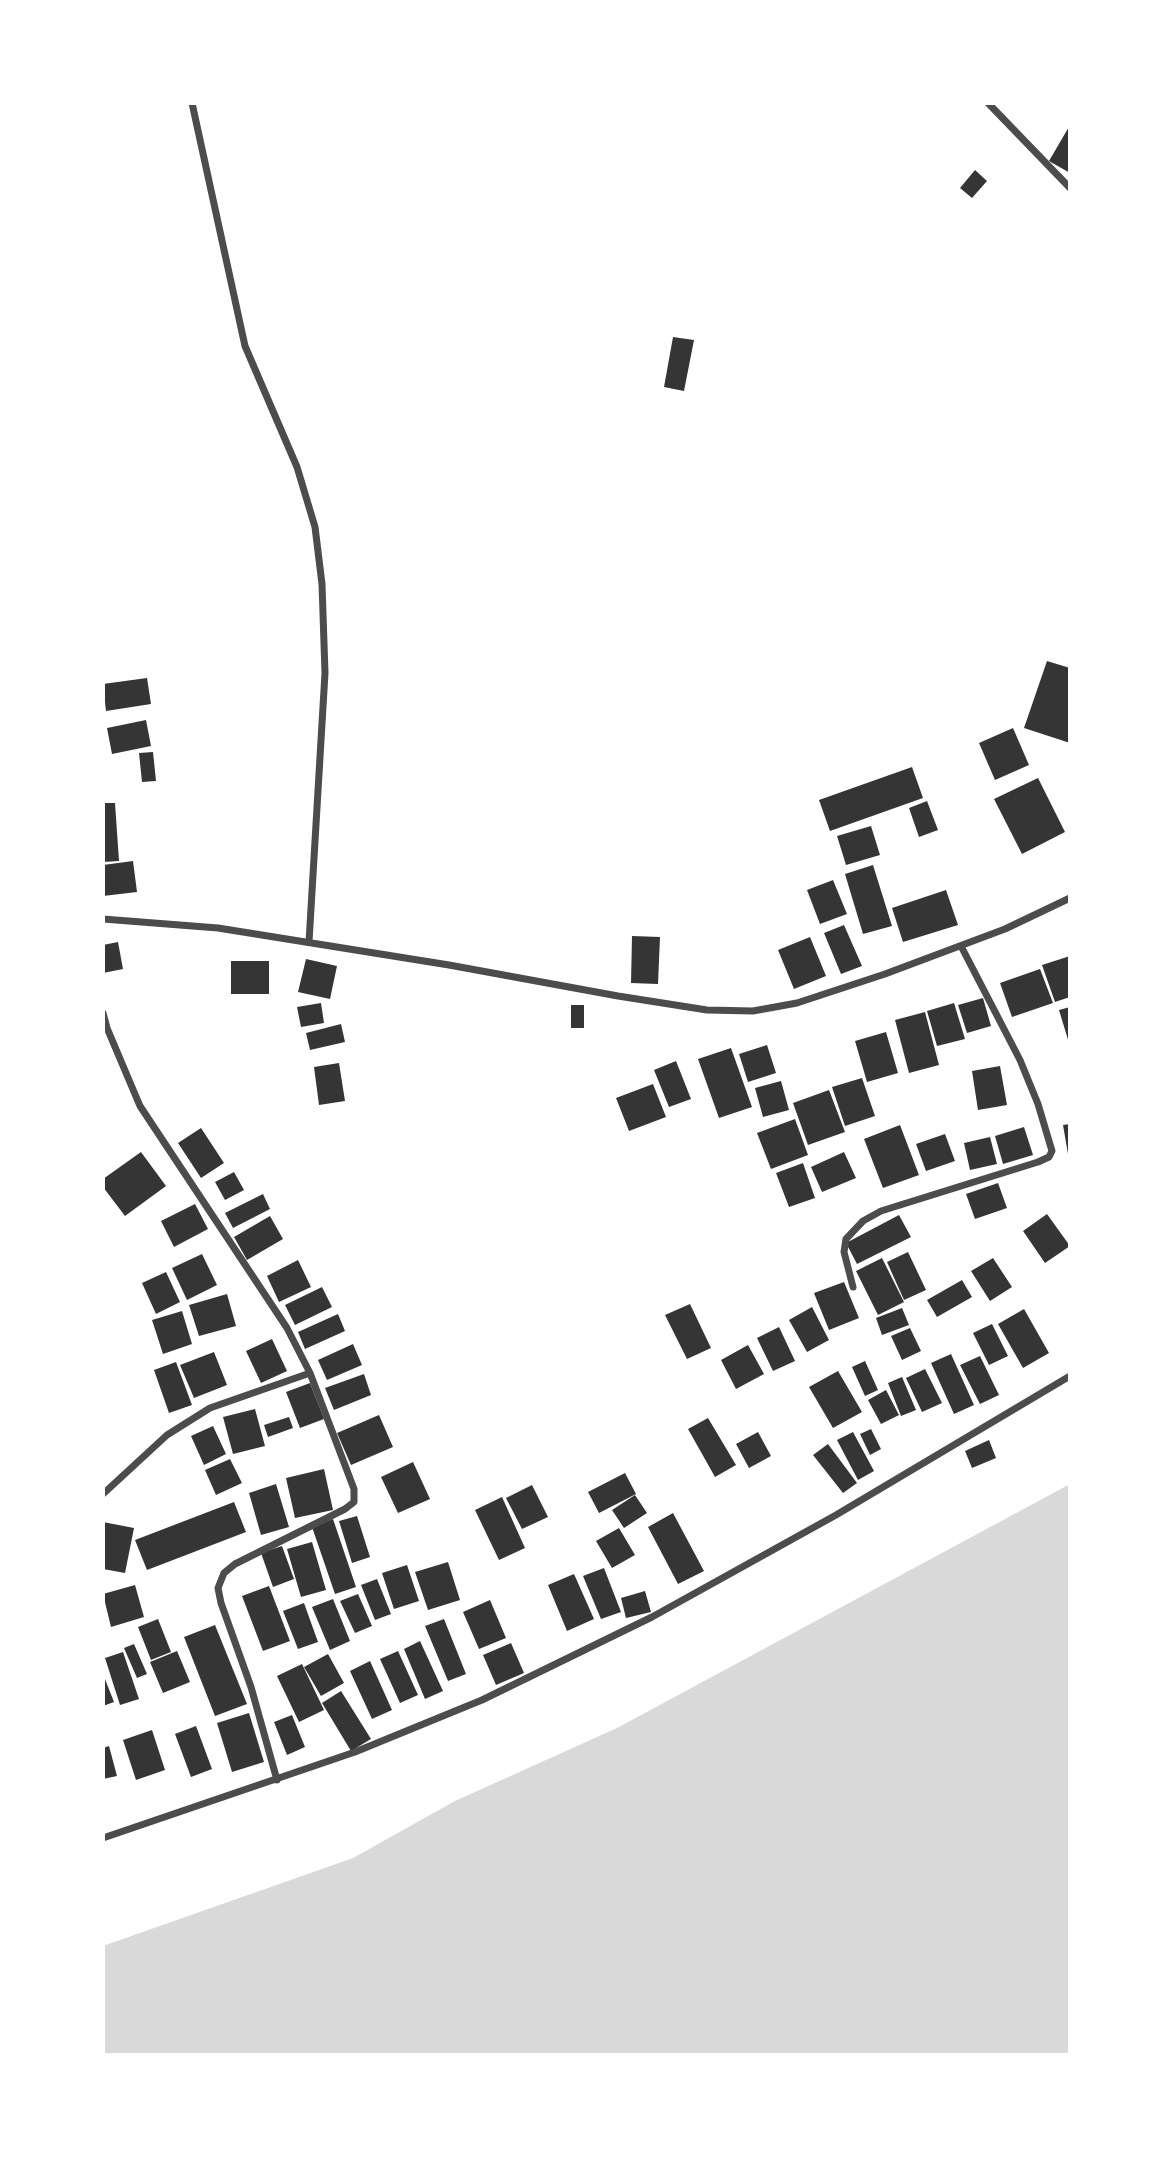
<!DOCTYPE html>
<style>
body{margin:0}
#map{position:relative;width:1173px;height:2158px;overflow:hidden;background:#fff;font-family:"Golos Text",sans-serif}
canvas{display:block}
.frame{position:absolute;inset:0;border:105px solid #fff;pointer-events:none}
</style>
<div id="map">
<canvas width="1173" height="2158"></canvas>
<div class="frame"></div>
</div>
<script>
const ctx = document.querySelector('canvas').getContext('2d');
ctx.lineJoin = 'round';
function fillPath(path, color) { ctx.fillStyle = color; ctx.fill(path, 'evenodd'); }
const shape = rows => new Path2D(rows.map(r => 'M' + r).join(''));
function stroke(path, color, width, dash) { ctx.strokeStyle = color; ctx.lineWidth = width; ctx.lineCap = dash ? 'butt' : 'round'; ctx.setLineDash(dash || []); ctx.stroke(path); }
const water = shape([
 [1070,1484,1070,2055,103,2055,103,1946,353,1858,455,1801,617,1728]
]);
const building = shape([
 [1070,125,1070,173,1049,161],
 [975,170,987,181,972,198,960,188],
 [673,337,694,340,684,391,664,387],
 [1047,661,1070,668,1070,743,1024,728],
 [147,678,151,704,106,711,103,684],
 [146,720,151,746,112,754,107,728],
 [1013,728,1029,765,995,780,979,743],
 [153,752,156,781,142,782,139,753],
 [912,767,923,798,830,831,819,800],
 [1038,778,1065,832,1022,854,994,799],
 [927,801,938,830,919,837,909,808],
 [103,803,115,803,119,861,103,862],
 [871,826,880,855,846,865,837,836],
 [133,861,137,892,103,896,103,865],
 [873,865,892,926,863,934,845,874],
 [833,880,847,914,820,924,807,890],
 [946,890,958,925,903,942,892,908],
 [844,925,862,966,841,974,824,933],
 [632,936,660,937,658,984,631,983],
 [810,937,826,976,794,989,778,950],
 [118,942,123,969,103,973,103,945],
 [1070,956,1070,997,1055,1002,1042,965],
 [306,959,337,966,330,999,298,992],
 [231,961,269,961,269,994,231,994],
 [1040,969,1053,1003,1012,1017,1000,983],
 [983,998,991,1026,967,1033,958,1005],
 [321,1003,324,1023,301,1027,297,1007],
 [954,1003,965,1039,937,1046,927,1011],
 [571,1005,584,1005,584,1028,571,1028],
 [1070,1007,1070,1043,1069,1043,1059,1010],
 [925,1012,939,1065,909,1073,895,1020],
 [341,1024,345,1042,310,1050,306,1033],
 [886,1032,898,1073,867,1082,855,1041],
 [767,1045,776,1073,748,1082,739,1054],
 [731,1048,752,1107,719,1118,698,1059],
 [676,1061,691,1099,669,1107,654,1070],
 [339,1063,345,1101,319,1105,314,1067],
 [1000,1066,1007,1105,978,1110,972,1071],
 [862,1078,875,1116,845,1126,832,1087],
 [781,1081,789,1110,763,1117,755,1088],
 [653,1084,666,1117,629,1131,616,1098],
 [829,1090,845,1132,808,1145,793,1103],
 [795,1119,808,1155,771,1169,757,1133],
 [1070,1124,1070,1154,1068,1154,1063,1125],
 [900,1125,919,1175,883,1188,864,1139],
 [1024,1127,1033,1155,1003,1164,995,1136],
 [201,1128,224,1163,201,1178,178,1143],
 [945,1134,955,1161,926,1171,916,1144],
 [990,1137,997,1164,970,1170,964,1143],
 [141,1152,166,1186,125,1216,103,1187,103,1179],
 [844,1152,856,1178,822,1192,811,1167],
 [803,1163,815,1198,789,1207,776,1173],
 [234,1172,244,1190,225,1200,215,1182],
 [998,1183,1007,1208,975,1219,966,1194],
 [263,1194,270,1209,233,1228,225,1213],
 [195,1204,208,1229,174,1247,161,1221],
 [1047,1214,1070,1246,1045,1263,1023,1231],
 [899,1215,911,1237,857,1264,846,1243],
 [270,1216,283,1239,247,1260,234,1237],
 [908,1252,926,1290,904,1300,887,1262],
 [202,1254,217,1285,187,1300,172,1268],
 [882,1258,904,1302,878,1315,856,1271],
 [993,1258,1012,1287,990,1301,971,1271],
 [298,1260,311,1287,279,1302,267,1276],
 [166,1272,180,1302,156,1314,142,1283],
 [962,1280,972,1297,937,1317,927,1300],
 [844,1282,859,1318,829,1330,814,1293],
 [322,1287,332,1307,295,1325,285,1305],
 [227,1294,236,1326,199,1336,189,1305],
 [690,1304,711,1348,687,1359,665,1315],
 [812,1307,829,1340,807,1352,789,1320],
 [902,1308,909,1325,882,1335,876,1318],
 [1024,1309,1049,1353,1023,1368,998,1324],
 [182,1311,192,1344,163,1354,152,1320],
 [338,1314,345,1331,305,1349,298,1332],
 [992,1324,1008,1356,989,1365,973,1333],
 [779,1327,795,1361,773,1371,757,1338],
 [910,1328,921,1351,902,1360,891,1336],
 [272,1339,287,1371,261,1383,246,1351],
 [353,1344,362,1365,327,1380,318,1360],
 [748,1345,764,1374,736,1389,721,1360],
 [214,1352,227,1385,194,1398,180,1365],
 [951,1354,974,1405,954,1414,931,1363],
 [980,1356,999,1395,980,1404,960,1365],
 [865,1361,878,1390,865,1396,852,1367],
 [176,1362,192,1405,169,1413,154,1370],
 [925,1369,942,1403,922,1412,906,1378],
 [838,1371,862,1412,833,1428,809,1387],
 [364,1374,371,1395,334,1410,325,1388],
 [902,1377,916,1410,901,1416,888,1383],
 [310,1383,324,1419,300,1428,286,1392],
 [886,1390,899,1415,881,1424,868,1400],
 [255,1409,265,1446,233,1454,223,1417],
 [379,1415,393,1447,351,1465,337,1433],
 [289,1417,293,1428,268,1437,264,1425],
 [708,1418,736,1465,715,1477,688,1429],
 [213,1426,226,1454,204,1465,191,1436],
 [871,1429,881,1449,870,1455,860,1434],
 [758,1432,771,1456,749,1468,736,1444],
 [853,1432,874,1471,858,1480,837,1440],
 [989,1440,996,1458,972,1468,965,1451],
 [828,1444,857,1483,843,1493,813,1455],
 [230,1459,242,1483,216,1495,205,1470],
 [413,1462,430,1499,398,1513,381,1477],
 [324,1469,333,1510,295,1518,286,1478],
 [625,1473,636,1494,599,1513,588,1492],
 [276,1484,289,1527,261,1535,249,1493],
 [532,1485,548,1517,522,1529,506,1498],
 [635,1495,647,1513,624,1528,612,1510],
 [502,1497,525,1548,499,1560,475,1510],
 [234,1502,246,1532,147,1570,135,1540],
 [673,1513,704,1571,678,1584,648,1527],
 [357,1516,370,1557,352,1563,339,1521],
 [333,1519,356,1587,335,1594,312,1527],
 [103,1522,134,1528,125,1573,103,1569],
 [619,1528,635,1555,612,1568,596,1541],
 [312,1542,326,1590,301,1597,287,1549],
 [282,1546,294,1579,273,1587,261,1553],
 [448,1562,460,1600,428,1610,415,1572],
 [407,1565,419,1601,394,1609,382,1573],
 [604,1568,621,1612,601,1619,583,1576],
 [574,1574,594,1619,567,1631,548,1585],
 [377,1579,391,1614,375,1620,361,1585],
 [135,1585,144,1617,111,1627,103,1594],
 [269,1586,290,1641,263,1651,242,1596],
 [645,1591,651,1612,626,1618,621,1598],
 [358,1594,372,1626,355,1633,340,1601],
 [333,1599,350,1641,330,1650,312,1607],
 [490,1600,506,1638,479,1649,463,1612],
 [304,1603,318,1642,298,1649,283,1611],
 [158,1619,171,1652,151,1660,138,1627],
 [444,1619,466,1674,448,1681,425,1626],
 [215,1625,247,1704,215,1716,184,1637],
 [420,1641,443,1691,425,1699,404,1649],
 [511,1643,524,1673,496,1685,483,1655],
 [134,1644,147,1674,137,1678,124,1648],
 [177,1651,190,1682,163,1693,150,1662],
 [398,1651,418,1695,400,1703,380,1659],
 [123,1652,139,1699,120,1705,105,1658],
 [328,1654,344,1683,321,1696,304,1667],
 [370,1661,392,1710,372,1719,350,1671],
 [302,1664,324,1710,299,1722,277,1676],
 [103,1674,114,1702,103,1706],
 [341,1691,371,1739,351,1751,322,1703],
 [249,1713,264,1762,232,1772,217,1723],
 [292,1715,305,1747,287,1755,274,1722],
 [196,1726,212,1769,191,1777,175,1734],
 [152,1730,165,1770,136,1780,123,1740],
 [109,1746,117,1776,103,1779,103,1748]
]);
const minor = shape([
 [192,103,245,346,297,467,315,527,322,584,325,673,309,942],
 [988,103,1070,188],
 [103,919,218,928,449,965,618,996,707,1010,753,1011,797,1003,885,974,1005,929,1070,898],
 [103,1013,107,1028,140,1106,287,1328,310,1373,354,1489,354,1502,345,1509,235,1564,224,1573,218,1588,221,1603,251,1687,277,1780],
 [853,1287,844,1252,846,1239,863,1221,881,1211,1038,1162,1049,1157,1052,1151,1038,1104,1020,1060,961,946],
 [103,1494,167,1435,210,1408,310,1373],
 [103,1838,355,1752,482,1700,652,1617,836,1515,1070,1376]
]);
fillPath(water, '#d9d9d9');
fillPath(building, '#353535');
stroke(minor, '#4c4c4c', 7);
</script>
